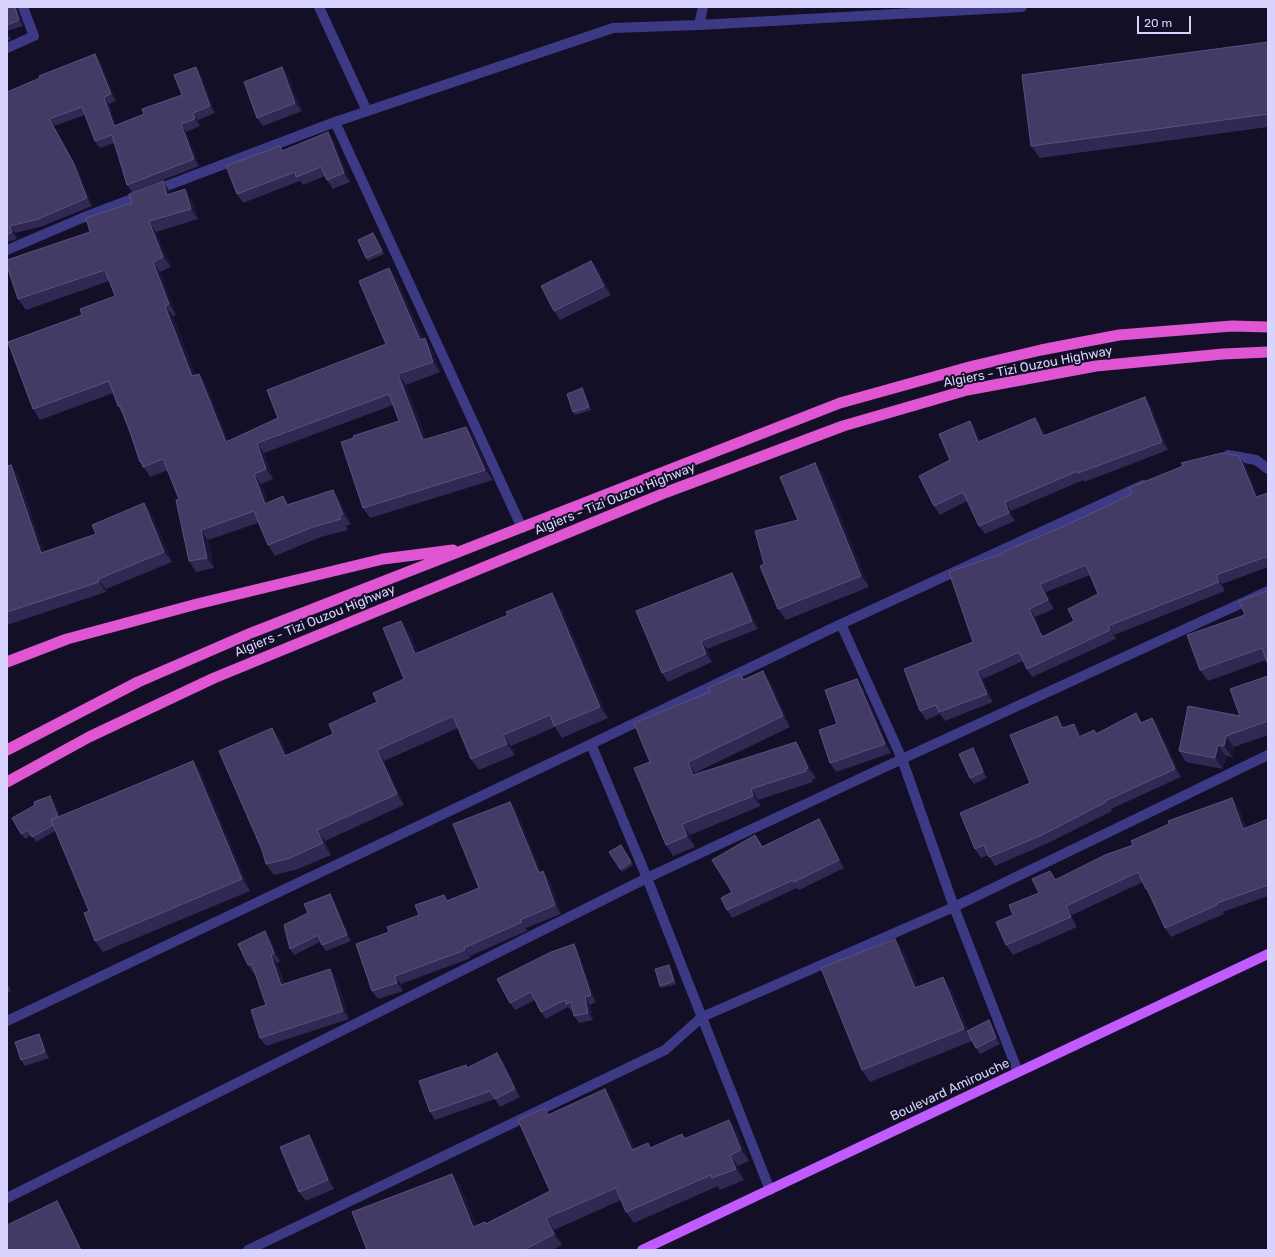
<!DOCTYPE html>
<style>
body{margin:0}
#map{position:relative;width:1275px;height:1257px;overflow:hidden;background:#130f26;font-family:Rubik,sans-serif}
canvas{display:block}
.frame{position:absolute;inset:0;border:8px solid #d9d4ff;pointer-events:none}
.scale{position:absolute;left:1137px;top:16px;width:54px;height:18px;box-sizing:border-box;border:2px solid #d9d4ff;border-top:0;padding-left:5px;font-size:12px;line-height:14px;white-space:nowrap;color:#d9d4ff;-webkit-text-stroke:3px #130f26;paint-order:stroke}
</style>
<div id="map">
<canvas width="1275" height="1257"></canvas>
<div class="frame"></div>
<div class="scale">20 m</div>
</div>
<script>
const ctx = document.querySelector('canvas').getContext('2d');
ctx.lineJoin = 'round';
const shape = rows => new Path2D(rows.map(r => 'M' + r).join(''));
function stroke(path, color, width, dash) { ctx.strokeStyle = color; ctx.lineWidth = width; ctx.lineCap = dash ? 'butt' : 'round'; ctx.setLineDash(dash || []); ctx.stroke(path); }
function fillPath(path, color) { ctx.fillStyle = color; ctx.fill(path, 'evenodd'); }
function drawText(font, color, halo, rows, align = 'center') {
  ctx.font = font + ' Rubik,sans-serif'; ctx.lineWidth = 4; ctx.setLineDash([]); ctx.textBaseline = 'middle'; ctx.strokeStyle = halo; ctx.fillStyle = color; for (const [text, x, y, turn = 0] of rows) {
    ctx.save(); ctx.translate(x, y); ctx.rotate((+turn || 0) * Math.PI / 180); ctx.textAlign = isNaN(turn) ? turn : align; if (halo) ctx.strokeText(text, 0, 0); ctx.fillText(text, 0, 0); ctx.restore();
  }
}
const minor = shape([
 [319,7,367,111],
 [699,25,703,7],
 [7,48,34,36,23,7],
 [335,122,522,528],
 [7,250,82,218,335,122,613,28,699,25,1022,7],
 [1228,455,1256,460,1268,469],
 [1143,485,841,624,902,759,1268,591],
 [7,1021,591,744],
 [1018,1072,954,907,1268,755],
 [7,1198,647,878,770,1190],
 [248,1250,665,1050,702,1017,954,907,902,759,647,878,591,744,841,624]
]);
const primary = shape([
 [642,1250,1268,954]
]);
const trunk = shape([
 [7,662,67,639,197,604,383,559,453,550],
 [7,750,138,682,251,633,840,403,973,366,1041,350,1119,335,1232,326,1268,327],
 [7,782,89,737,214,678,667,492,843,426,967,390,1096,366,1223,354,1268,352]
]);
const wall = shape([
 [7,7,17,7,23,26,7,31,11,39,7,41],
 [1268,42,1268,127,1040,158,1031,146],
 [100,61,116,101,109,104,116,125,144,114,182,95,201,74,215,113,198,120,200,126,186,132,199,166,132,192,127,185,114,143,100,148,95,141,85,115,54,126,78,170,92,206,43,226,15,233,17,239,7,242,7,92],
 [282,67,288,76,302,111,263,126,257,118],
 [334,141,350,182,333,189,327,180,325,176,303,185,300,181,243,203,237,194,283,150],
 [170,192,171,194,192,200,198,219,156,232,171,267,160,272,176,315,173,316,195,375,206,384,228,441,278,418,386,344,389,268,396,278,423,339,432,349,440,372,406,385,426,439,466,427,473,437,493,480,370,518,363,508,354,438,399,421,393,405,264,453,273,479,261,484,268,503,283,496,289,505,333,490,340,501,351,524,346,526,348,530,321,537,275,556,268,545,258,523,208,540,214,568,196,572,189,561,179,499,168,470,150,477,147,472,140,462,130,432,122,413,118,406,113,393,40,420,33,409,82,315,115,296,109,281,26,310,18,299,90,232,132,203],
 [375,236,384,254,368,261,366,258],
 [591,261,598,269,611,295,560,320,554,311],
 [582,388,584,391,591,410,575,415,573,412],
 [1151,406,1168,450,1084,482,1083,480,1011,511,1015,521,985,534,979,526,967,501,940,515,934,506,950,460,970,421,976,430,980,441,1041,426,1045,435],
 [1239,456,1245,465,1258,497,1268,493,1268,567,1222,584,1225,591,1114,635,1116,639,1032,677,1027,669,1023,661,983,679,993,702,945,721,940,714,926,720,920,711,973,642,1004,553],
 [1090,575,1098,594,1074,621,1043,636,1035,617,1054,609,1046,592],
 [11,465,18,475,44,552,96,534,144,503,151,513,172,562,106,589,106,592,7,625,7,466],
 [823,474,869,587,786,620,778,609,764,564,798,520],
 [738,582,758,629,707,649,712,662,668,682,662,673],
 [1268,591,1266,660,1208,681,1200,670,1245,615],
 [552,593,560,605,608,718,562,738,555,727,511,746,515,755,479,770,471,759,458,728,384,761,404,805,325,841,331,855,298,869,274,875,266,864,262,850,280,739,287,755,333,734,377,702,404,679,409,632,418,653,508,615],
 [740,674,744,679,771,682,790,727,695,773,696,774,796,742,803,753,816,778,812,780,813,782,758,800,761,806,690,835,695,847,673,856,666,845,650,762,710,692],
 [1268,676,1268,735,1234,747,1232,757,1226,756,1223,769,1186,762,1179,751,1240,716],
 [863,688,891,753,836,772,830,763,837,724],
 [1152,718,1158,726,1181,777,1111,809,1112,811,1046,844,995,866,988,855,981,858,975,849,1030,783,1063,724,1064,727,1080,732,1081,736,1094,730,1097,733,1142,722],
 [977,754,987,778,974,784,970,778],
 [193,761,201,773,250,891,103,952,95,941,89,911,55,831,36,842,31,835,25,839,21,834,54,801,60,816],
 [1232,798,1238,807,1246,828,1268,819,1268,896,1223,912,1224,914,1171,937,1165,928,1151,896,1146,889,1143,882,1072,915,1077,927,1013,955,1006,945,1013,915,1039,893,1050,871,1056,879,1133,845],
 [510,802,516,810,541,872,543,871,549,879,561,914,526,928,527,931,470,956,471,958,401,984,403,991,378,999,372,991,389,932,419,915,448,900,479,888],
 [824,827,844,868,799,890,797,888,732,918,727,910,732,892,755,835,763,847],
 [623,848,633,865,622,872,620,869],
 [330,894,334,900,351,941,326,951,320,942,294,955,290,949,308,913],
 [270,939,280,961,277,963,284,984,336,977,349,1019,266,1046,260,1038,266,1005,255,973,254,974,248,965],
 [574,944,578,951,596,1002,590,1005,593,1020,579,1023,574,1016,573,1010,571,1011,568,1007,546,1019,541,1012,535,1000,515,1010,510,1003],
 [903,950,918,987,951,989,968,1030,989,1020,993,1026,1000,1044,980,1054,976,1048,972,1041,870,1082,862,1070],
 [671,968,676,984,662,988,660,986],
 [7,983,11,991,7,993],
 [43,1040,49,1058,25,1066,21,1060],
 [503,1061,520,1097,500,1107,495,1099,435,1120,430,1112,467,1067],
 [613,1101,635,1149,648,1143,651,1148,682,1134,685,1138,737,1131,749,1161,738,1166,744,1180,720,1190,718,1186,634,1223,626,1212,621,1200,554,1230,562,1245,553,1250,367,1250,460,1185,476,1226,485,1222,486,1223,550,1191,549,1114],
 [309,1135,315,1144,334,1189,306,1201,299,1192]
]);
const shadedWall = shape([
 [15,7,17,7,23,26,19,20],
 [7,31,11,39,7,34],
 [95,54,100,61,116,101,111,94],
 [196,67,201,74,215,113,210,106],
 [282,67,288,76,302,111,295,103],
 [104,97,109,104,119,133,114,126],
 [193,113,198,120,200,126,195,119],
 [49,119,54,126,78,170,92,206,87,198],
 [181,124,186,132,199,166,194,159],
 [328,132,334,141,350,182,344,173],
 [163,181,170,192,174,205,167,195],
 [185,189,192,200,198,219,191,209],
 [149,221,156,232,171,267,163,257],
 [10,226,15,233,17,239,12,232],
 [373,233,375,236,384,254,382,251],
 [591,261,598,269,611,295,604,286],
 [153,262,160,272,176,315,169,304],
 [389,268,396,278,427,350,420,340],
 [165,306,173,316,200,386,192,376],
 [425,338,432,349,440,372,433,362],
 [199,374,206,384,233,452,226,442],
 [398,374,406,385,430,450,423,440],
 [582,388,584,391,591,410,589,407],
 [1145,397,1151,406,1168,450,1162,442],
 [1035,418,1041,426,1049,445,1043,436],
 [970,421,976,430,984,450,978,442],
 [466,427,473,437,493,480,485,470],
 [257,443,264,453,273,479,266,469],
 [1239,456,1245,465,1262,506,1256,497],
 [815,463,823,474,869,587,861,576],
 [11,465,18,475,48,563,41,553],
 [254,474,261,484,272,514,265,504],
 [333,490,340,501,351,524,343,514],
 [283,496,291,507,287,505],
 [1005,502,1011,511,1015,521,1009,513],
 [144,503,151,513,172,562,164,552],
 [201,530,208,540,214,568,207,558],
 [732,573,738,582,758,629,752,621],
 [1216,575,1222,584,1225,591,1219,582],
 [98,579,106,589,106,592,99,582],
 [1040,584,1046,592,1054,609,1048,600],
 [552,593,560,605,608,718,600,707],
 [1029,609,1035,617,1047,645,1042,637],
 [401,621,409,632,423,665,415,654],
 [1108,626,1114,635,1116,639,1110,630],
 [701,641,707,649,712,662,706,654],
 [763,671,771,682,790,727,783,716],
 [977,671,983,679,993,702,987,694],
 [857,679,863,688,891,753,885,744],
 [1136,713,1142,722,1141,723],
 [1057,716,1063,724,1068,737,1062,728],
 [1152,718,1158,726,1181,777,1175,769],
 [1074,724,1080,732,1085,746,1079,737],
 [272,728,280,739,292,767,285,756],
 [503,735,511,746,515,755,507,744],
 [1226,736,1234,747,1232,757,1224,746],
 [796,742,803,753,816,778,808,768],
 [1218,745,1226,756,1223,769,1215,758],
 [973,748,977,754,987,778,983,772],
 [377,750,384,761,404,805,397,794],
 [193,761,201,773,250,891,242,879],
 [688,762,695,773,700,785,693,775],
 [751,789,758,800,761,806,753,796],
 [50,796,54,801,64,826,60,821],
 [1232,798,1238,807,1249,838,1243,829],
 [510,802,516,810,545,881,539,873],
 [819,819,824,827,844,868,839,860],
 [682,824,690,835,695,847,687,836],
 [317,830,325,841,331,855,323,843],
 [543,871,549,879,561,914,555,905],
 [1050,871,1057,880,1055,880],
 [330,894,334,900,351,941,347,935],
 [1066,906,1072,915,1077,927,1071,917],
 [265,931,270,939,280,961,274,953],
 [895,939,903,950,923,1000,915,988],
 [574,944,578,951,596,1002,591,995],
 [464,948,470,956,471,958,465,950],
 [271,955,277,963,286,993,281,985],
 [669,965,671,968,676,984,674,981],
 [330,969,336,977,349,1019,343,1011],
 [395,976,401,984,403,991,397,983],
 [943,977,951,989,973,1041,964,1029],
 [585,997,590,1005,593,1020,588,1013],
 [989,1020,993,1026,1000,1044,996,1038],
 [39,1034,43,1040,49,1058,45,1052],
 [497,1053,503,1061,520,1097,515,1089],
 [605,1089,613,1101,640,1161,632,1150],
 [729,1120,737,1131,749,1161,741,1150],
 [309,1135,315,1144,334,1189,328,1180],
 [730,1155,738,1166,744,1180,736,1169],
 [452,1174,460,1185,481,1238,473,1227],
 [57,1201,61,1207,82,1250,81,1250],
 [546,1218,554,1230,562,1245,554,1234]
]);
const building = shape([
 [7,7,15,7,19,20,7,25,7,7],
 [1268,42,1268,114,1031,146,1022,75,1268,42],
 [95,54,111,94,104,97,114,126,144,114,142,109,182,95,174,75,196,67,210,106,193,113,195,119,181,124,194,159,127,185,112,135,95,141,82,107,49,119,73,162,87,198,38,219,10,226,12,232,7,234,7,92,40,78,39,76,95,54],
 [282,67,295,103,257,118,244,82,282,67],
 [328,132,344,173,327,180,321,167,296,177,295,172,237,194,226,166,280,146,282,151,328,132],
 [163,181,167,195,185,189,191,209,149,221,163,257,153,262,169,304,165,306,192,376,199,374,226,442,278,418,267,390,386,344,359,281,389,268,420,340,425,338,433,362,398,374,423,440,466,427,485,470,363,508,341,442,354,438,353,436,399,421,389,394,257,443,266,469,254,474,265,504,283,496,287,505,333,490,343,514,339,515,341,519,313,527,268,545,254,511,201,530,207,558,189,561,176,500,179,499,163,459,143,467,141,461,140,462,130,432,120,406,118,406,109,381,33,409,8,342,82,315,80,309,115,296,105,270,18,299,7,266,7,260,90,232,86,218,132,203,129,194,163,181],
 [373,233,382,251,366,258,358,240,373,233],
 [591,261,604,286,554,311,541,286,591,261],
 [582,388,589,407,573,412,567,394,582,388],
 [1145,397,1162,442,1078,473,1078,471,1005,502,1009,513,979,526,963,492,934,506,919,476,950,460,939,434,970,421,978,442,1035,418,1043,436,1145,397],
 [1222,453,1239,456,1256,497,1268,493,1268,556,1216,575,1219,582,1108,626,1110,630,1027,669,1019,652,977,671,987,694,939,712,936,705,920,711,904,669,973,642,949,572,1004,553,1003,552,1067,525,1132,494,1129,488,1183,466,1181,463,1185,462,1222,453],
 [1086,565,1098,594,1068,609,1074,621,1042,637,1029,609,1048,600,1040,584,1086,565],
 [815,463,861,576,778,609,760,566,764,564,755,531,798,520,780,477,815,463],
 [11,465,41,553,96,534,92,525,144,503,164,552,98,579,99,582,7,612,7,466,11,465],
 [732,573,752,621,701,641,706,654,662,673,636,611,732,573],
 [1268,591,1268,665,1262,648,1200,670,1187,635,1245,615,1239,601,1268,591],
 [552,593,600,707,554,726,550,715,503,735,507,744,471,759,453,716,377,750,397,794,317,830,323,843,290,858,266,864,262,850,219,751,272,728,285,756,333,734,329,724,377,702,373,693,404,679,383,628,401,621,415,654,508,615,506,612,552,593],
 [763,671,783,716,688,762,693,775,796,742,808,768,805,769,806,771,751,789,753,796,682,824,687,836,666,845,634,768,650,762,634,723,710,692,708,688,740,674,743,680,763,671],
 [1268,676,1268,721,1226,736,1224,746,1218,745,1215,758,1179,751,1188,706,1240,716,1230,689,1268,676],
 [857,679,885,744,830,763,819,730,837,724,825,690,857,679],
 [1136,713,1141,723,1152,718,1175,769,1105,801,1106,802,1040,836,989,857,984,845,975,849,960,813,1030,783,1010,735,1057,716,1062,728,1074,724,1079,737,1094,730,1096,734,1136,713],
 [973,748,983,772,970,778,959,754,973,748],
 [193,761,242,879,95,941,84,913,89,911,51,820,193,761],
 [50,796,58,817,51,820,53,825,32,837,28,830,21,834,12,818,35,805,34,802,50,796],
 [1232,798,1243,829,1268,819,1268,885,1217,903,1217,905,1165,928,1147,889,1146,889,1138,872,1066,906,1071,917,1006,945,996,922,1013,915,1009,905,1039,893,1032,879,1050,871,1055,880,1105,855,1133,845,1131,841,1169,824,1168,821,1232,798],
 [510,802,539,873,543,871,555,905,520,920,522,922,464,948,465,950,395,976,397,983,372,991,356,944,389,932,387,927,419,915,415,905,444,895,447,901,479,888,453,824,510,802],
 [819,819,839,860,794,882,793,880,727,910,721,898,732,892,712,860,755,835,762,847,819,819],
 [621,845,631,862,620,869,609,852,621,845],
 [330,894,347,935,322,945,318,935,290,949,284,925,308,913,304,904,330,894],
 [265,931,274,953,271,955,281,985,330,969,343,1011,260,1038,251,1010,266,1005,252,964,248,965,238,944,265,931],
 [895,939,915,988,943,977,964,1029,862,1070,821,968,895,939],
 [574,944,591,995,585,997,588,1013,574,1016,571,1002,566,1004,565,1000,541,1012,531,992,510,1003,497,979,551,952,574,944],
 [669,965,674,981,660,986,655,969,669,965],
 [989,1020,996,1038,976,1048,967,1031,989,1020],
 [39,1034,45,1052,21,1060,15,1042,39,1034],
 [497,1053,515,1089,495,1099,490,1091,430,1112,419,1081,466,1065,467,1068,497,1053],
 [605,1089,632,1150,648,1143,650,1148,682,1134,684,1139,729,1120,741,1150,730,1155,736,1169,712,1178,711,1175,626,1212,616,1188,546,1218,554,1234,524,1250,367,1250,352,1212,452,1174,473,1227,485,1222,486,1224,550,1191,518,1120,545,1108,548,1115,605,1089],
 [309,1135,328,1180,299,1192,280,1147,309,1135],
 [57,1201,81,1250,7,1250,7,1225,57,1201]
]);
const streetNames = [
 ["Algiers - Tizi Ouzou Highway",1028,367,-11],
 ["Algiers - Tizi Ouzou Highway",615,499,-22],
 ["Algiers - Tizi Ouzou Highway",315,621,-22],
 ["Boulevard Amirouche",950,1090,-25]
];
stroke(minor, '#3d3a85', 10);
stroke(primary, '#c25bff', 10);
stroke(trunk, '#e055d1', 11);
fillPath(wall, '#312854');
fillPath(shadedWall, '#1d163a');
fillPath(building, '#433a66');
stroke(building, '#5a527e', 1);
drawText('13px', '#d9d4ff', '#130f26', streetNames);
</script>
